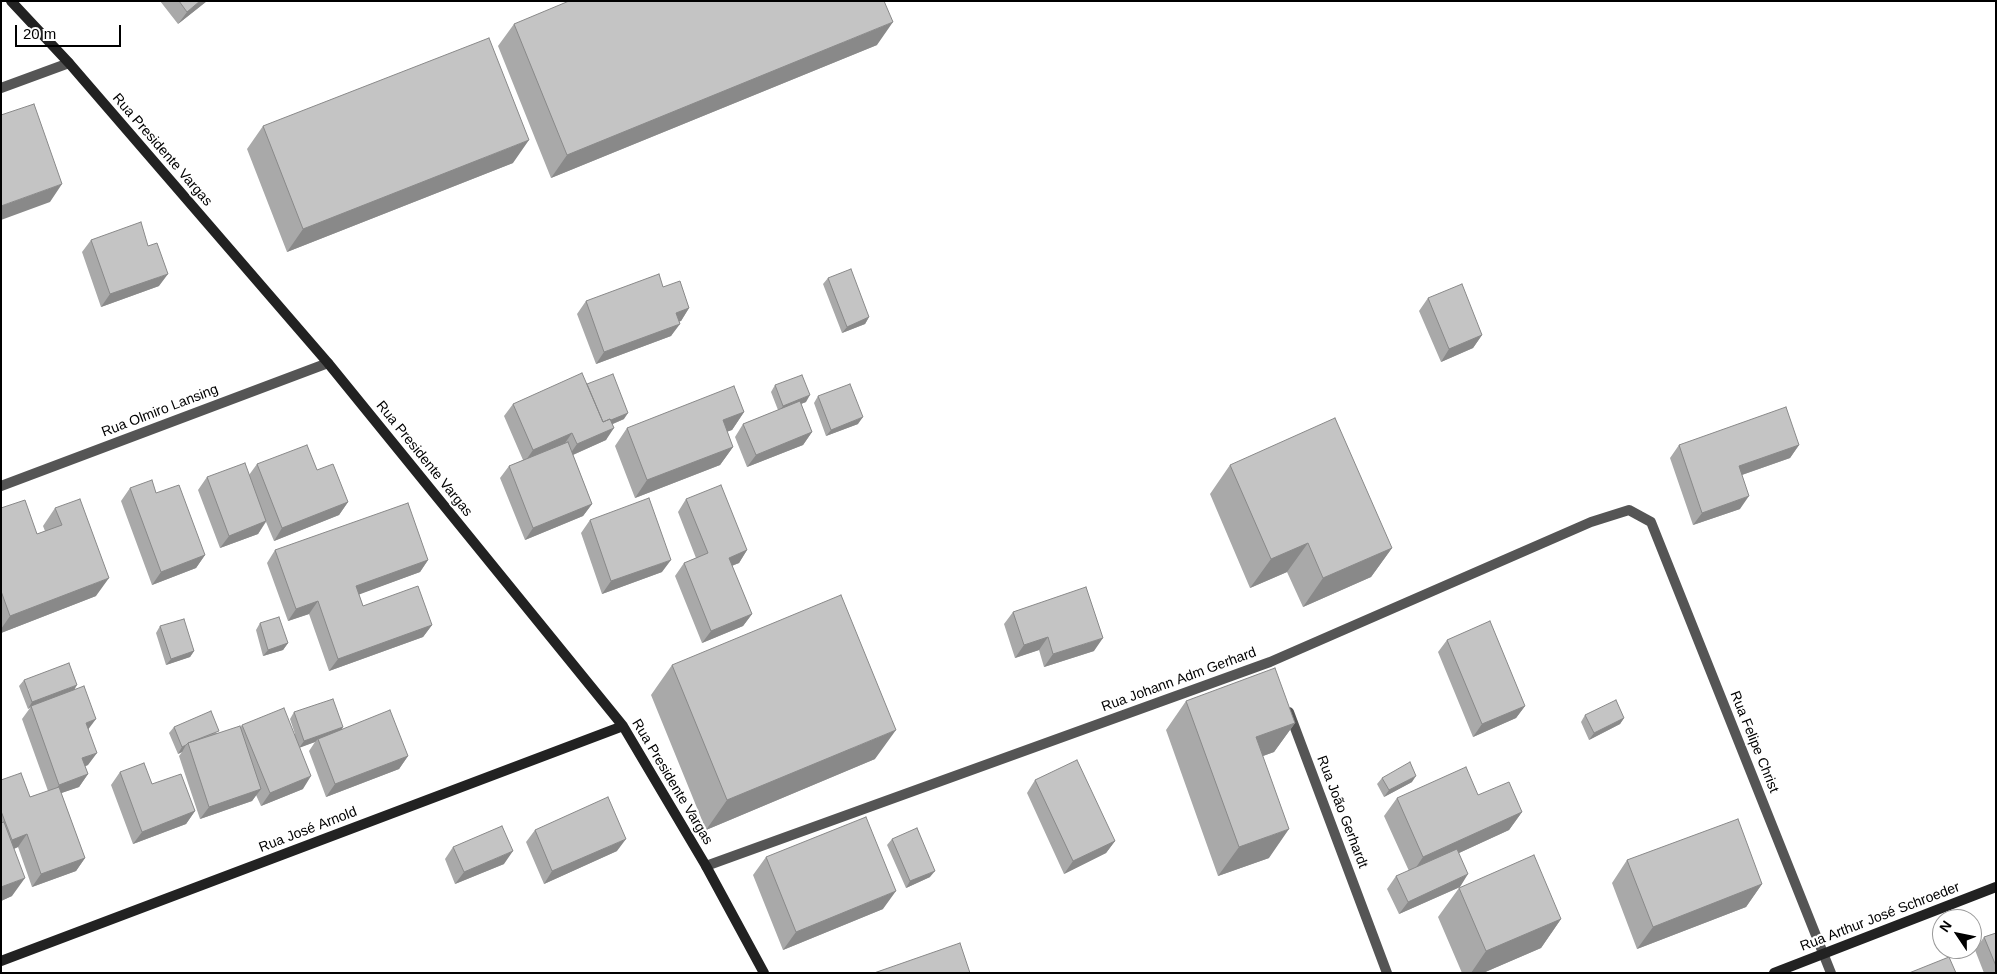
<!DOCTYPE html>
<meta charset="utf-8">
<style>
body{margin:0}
#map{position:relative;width:1997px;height:974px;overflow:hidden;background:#fff;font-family:Arial,sans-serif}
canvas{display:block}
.frame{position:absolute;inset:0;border:2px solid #000;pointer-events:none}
.north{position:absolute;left:1932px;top:909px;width:50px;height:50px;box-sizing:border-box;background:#fff;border:1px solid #999;border-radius:50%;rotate:304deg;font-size:14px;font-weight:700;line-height:20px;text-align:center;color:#000}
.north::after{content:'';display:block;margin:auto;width:18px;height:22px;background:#000;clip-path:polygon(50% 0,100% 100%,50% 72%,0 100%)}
.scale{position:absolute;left:15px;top:25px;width:106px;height:22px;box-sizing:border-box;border:2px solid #000;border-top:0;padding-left:6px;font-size:15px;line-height:18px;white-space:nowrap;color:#000;-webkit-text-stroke:4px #fff;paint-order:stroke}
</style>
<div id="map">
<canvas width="1997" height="974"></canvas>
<div class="frame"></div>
<div class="north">N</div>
<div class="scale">20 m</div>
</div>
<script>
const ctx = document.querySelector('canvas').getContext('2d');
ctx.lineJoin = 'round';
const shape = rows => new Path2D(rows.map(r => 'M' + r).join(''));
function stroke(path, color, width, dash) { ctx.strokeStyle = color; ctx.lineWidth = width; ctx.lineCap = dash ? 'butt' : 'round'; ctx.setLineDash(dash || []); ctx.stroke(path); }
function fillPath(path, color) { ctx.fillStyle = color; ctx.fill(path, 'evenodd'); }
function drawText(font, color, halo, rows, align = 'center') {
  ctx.font = font + ' Arial,sans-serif'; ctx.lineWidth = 4.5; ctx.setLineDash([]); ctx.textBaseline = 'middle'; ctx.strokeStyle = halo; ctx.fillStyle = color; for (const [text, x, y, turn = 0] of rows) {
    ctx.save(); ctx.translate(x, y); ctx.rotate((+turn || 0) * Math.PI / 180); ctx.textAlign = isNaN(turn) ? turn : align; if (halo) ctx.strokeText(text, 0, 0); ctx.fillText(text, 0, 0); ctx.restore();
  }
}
const street = shape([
 [1,88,69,63],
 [1,486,328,363],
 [1289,712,1387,973],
 [706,866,1270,662,1591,522,1629,510,1651,522,1831,973]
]);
const secondary = shape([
 [11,1,69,63,328,363,623,726,706,866,764,973],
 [1,961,623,726],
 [1774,973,1996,887]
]);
const wall = shape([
 [160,1,207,1,178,24],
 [514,24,877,45,551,178,498,46],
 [263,126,513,163,287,252,247,149],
 [91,240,148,246,159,286,101,307,82,252],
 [828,278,869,317,865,324,842,333,823,284],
 [663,287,689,308,681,321,679,321,671,336,596,364,577,314,586,301],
 [1428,298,1482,335,1473,348,1441,362,1419,311],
 [587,385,624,419,613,424,606,440,573,455,592,504,583,516,525,540,500,478,509,466,523,460,504,416,513,404],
 [775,385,806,402,801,404,812,432,803,445,747,467,735,437,743,424,778,410,771,392],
 [818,396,858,424,826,436,814,403],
 [744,412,732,430,727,431,733,447,720,465,635,498,615,446,627,428],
 [1679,445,1799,445,1790,458,1742,475,1740,509,1693,525,1670,458],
 [257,464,317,470,348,502,339,515,274,541,266,522,258,534,220,548,198,490,207,477,249,475],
 [1230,465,1392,548,1371,577,1303,607,1287,572,1250,588,1210,494],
 [130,488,156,493,205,555,196,568,152,585,121,501],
 [686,499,747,550,739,563,732,566,752,614,743,626,702,643,675,576,684,563,696,558,678,512],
 [1,508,37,534,45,531,43,526,55,508,96,596,1,633],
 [590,520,662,572,602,594,581,533],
 [275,550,428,560,420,572,359,594,363,606,432,625,423,637,329,671,309,614,288,621,267,563],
 [1013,612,1094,651,1044,667,1039,650,1015,658,1004,624],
 [260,623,288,643,283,650,263,656,256,630],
 [160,626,194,651,190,657,166,665,156,633],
 [1447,640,1525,706,1516,718,1473,737,1438,652],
 [672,665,875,759,706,830,651,695],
 [24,680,74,690,88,730,88,765,85,766,88,774,79,787,61,793,85,858,76,871,32,887,18,847,14,849,12,896,1,901,1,780,30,797,48,791,22,719,30,708,28,709,19,686],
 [1186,701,1295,723,1274,752,1263,756,1269,858,1218,876,1166,730],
 [294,712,343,727,342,729,408,756,399,769,326,797,309,751,315,742,300,747,303,789,261,806,256,795,252,801,200,819,179,756,182,752,178,754,169,733,174,727,218,733,240,728,242,725,295,734,290,719],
 [1585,715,1624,718,1620,724,1589,740,1581,722],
 [120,772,152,784,195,811,186,824,133,844,111,785],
 [1382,778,1412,782,1384,797,1377,784],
 [1035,780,1115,841,1106,853,1064,874,1027,793],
 [1478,795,1522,812,1509,830,1459,853,1460,887,1399,914,1387,889,1396,876,1409,871,1384,816,1397,798],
 [535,830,617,851,544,884,526,842],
 [892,839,930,877,906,888,887,845],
 [453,847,504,864,455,884,445,859],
 [766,857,883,909,783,950,753,875],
 [1627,860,1762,884,1746,907,1637,949,1612,883],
 [1459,888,1561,919,1541,948,1483,973,1462,973,1438,917],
 [1996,933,1996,973,1984,973,1975,950,1984,937]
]);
const shadedWall = shape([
 [200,1,207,1,178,24,187,12],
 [893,22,877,45,551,178,567,155],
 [529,140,513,163,287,252,303,229],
 [62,184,50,202,1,220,1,206],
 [168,274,159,286,101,307,110,294],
 [689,308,681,321,667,326,676,313],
 [869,317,865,324,842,333,847,327],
 [680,324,671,336,596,364,604,352],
 [1482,335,1473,348,1441,362,1449,349],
 [810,395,806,402,779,412,783,406],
 [744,412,732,430,710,438,723,420],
 [628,413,624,419,598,430,602,423],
 [863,417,858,424,826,436,831,430],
 [614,428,606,440,568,457,577,444],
 [812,432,803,445,747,467,756,455],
 [572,433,563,446,524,463,533,450],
 [1799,445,1790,458,1730,479,1739,466],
 [733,447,720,465,635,498,647,480],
 [1749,496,1740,509,1693,525,1702,513],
 [348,502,339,515,274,541,282,528],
 [592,504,583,516,525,540,533,528],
 [266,521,258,534,220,548,229,536],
 [1308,543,1287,572,1250,588,1271,559],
 [1392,548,1371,577,1303,607,1323,578],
 [747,550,739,563,720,570,729,558],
 [205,555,196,568,152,585,161,572],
 [428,560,420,572,347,599,356,586],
 [671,560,662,572,602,594,611,581],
 [109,578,96,596,1,633,1,629,10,616],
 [318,601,309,614,288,621,296,609],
 [752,614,743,626,702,643,711,631],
 [432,625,423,637,329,671,338,659],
 [1048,637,1039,650,1015,658,1024,645],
 [1103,638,1094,651,1044,667,1053,654],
 [288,643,283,650,263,656,268,650],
 [194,651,190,657,166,665,171,659],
 [77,685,73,692,31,706,28,709,32,702],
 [1525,706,1516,718,1473,737,1482,724],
 [1624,718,1620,724,1589,740,1594,733],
 [96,719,87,731,86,723],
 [1295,723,1274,752,1235,766,1256,737],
 [343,727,338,734,318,739,315,742,299,748,304,741],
 [896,730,875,759,706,830,727,800],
 [186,745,182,752,178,754,182,747],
 [97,753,88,765,74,771,82,758],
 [408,756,399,769,326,797,335,784],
 [88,774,79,787,50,797,59,785],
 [311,776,303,789,261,806,270,793],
 [1416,776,1412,782,1384,797,1389,790],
 [261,789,252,801,200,819,209,807],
 [195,811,186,824,133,844,142,832],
 [1522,812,1509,830,1411,875,1423,857],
 [1289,829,1269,858,1218,876,1239,847],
 [27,834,18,847,3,853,12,840],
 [626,839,617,851,544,884,552,871],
 [1115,841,1106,853,1064,874,1073,861],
 [513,851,504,864,455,884,464,872],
 [85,858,76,871,32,887,41,874],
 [935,871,930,877,906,888,910,881],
 [1468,874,1460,887,1399,914,1408,902],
 [25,878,12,896,1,901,1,887],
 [1762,884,1746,907,1637,949,1653,927],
 [896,891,883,909,783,950,796,932],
 [1561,919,1541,948,1483,973,1471,973,1486,951]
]);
const building = shape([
 [179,1,200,1,187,12,179,1],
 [569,1,884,1,893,22,567,155,514,24,569,1],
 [489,38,529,140,303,229,263,126,489,38],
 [34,104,62,184,1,206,1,115,34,104],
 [141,222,148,246,157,243,168,274,110,294,91,240,141,222],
 [851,269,869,317,847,327,828,278,851,269],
 [659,274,663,287,680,281,689,308,676,313,680,324,604,352,586,301,659,274],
 [1462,284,1482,335,1449,349,1428,298,1462,284],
 [582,373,603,422,610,419,614,428,577,444,572,433,533,450,513,404,582,373],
 [613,374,628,413,611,420,610,419,603,422,587,384,613,374],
 [802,375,810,395,783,406,775,385,802,375],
 [850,384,863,417,831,430,818,396,850,384],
 [734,386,744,412,723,420,733,447,647,480,627,428,734,386],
 [800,401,812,432,756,455,743,424,800,401],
 [1786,407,1799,445,1739,466,1749,496,1702,513,1679,445,1786,407],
 [1335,418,1392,548,1323,578,1308,543,1271,559,1230,465,1335,418],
 [568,442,592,504,533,528,509,466,568,442],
 [307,445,317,470,333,464,348,502,282,528,257,464,307,445],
 [245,463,266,521,229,536,207,477,245,463],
 [152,480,156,493,179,485,205,555,161,572,130,488,152,480],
 [721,485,747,550,729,558,752,614,711,631,684,563,708,553,686,499,721,485],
 [649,498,671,560,611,581,590,520,649,498],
 [80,499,109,578,10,616,1,591,1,508,25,500,37,534,62,525,55,508,80,499],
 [408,503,428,560,356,586,363,606,418,586,432,625,338,659,318,601,296,609,275,550,408,503],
 [1086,587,1103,638,1053,654,1048,637,1024,645,1013,612,1086,587],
 [841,595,896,730,727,800,672,665,841,595],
 [279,617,288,643,268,650,260,623,279,617],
 [184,619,194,651,171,659,160,626,184,619],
 [1490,621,1525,706,1482,724,1447,640,1490,621],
 [69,663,77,685,32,702,24,680,69,663],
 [1275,668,1295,723,1256,737,1289,829,1239,847,1186,701,1275,668],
 [84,686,96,719,86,723,97,753,82,758,88,774,59,785,31,706,84,686],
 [333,699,343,727,304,741,294,712,333,699],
 [1616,700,1624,718,1594,733,1585,715,1616,700],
 [284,708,311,776,270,793,242,725,284,708],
 [390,710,408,756,335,784,318,739,390,710],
 [211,711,219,731,188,743,186,745,182,747,174,727,211,711],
 [240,726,261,789,209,807,188,743,240,726],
 [1077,760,1115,841,1073,861,1035,780,1077,760],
 [1410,762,1416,776,1389,790,1382,778,1410,762],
 [144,763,152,784,181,774,195,811,142,832,120,772,144,763],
 [1466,767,1478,795,1509,782,1522,812,1423,857,1397,798,1466,767],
 [21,773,30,797,59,787,85,858,41,874,27,834,12,840,1,811,1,780,21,773],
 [608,797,626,839,552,871,535,830,608,797],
 [866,817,896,891,796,932,766,857,866,817],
 [1738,819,1762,884,1653,927,1627,860,1738,819],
 [4,822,25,878,1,887,1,823,4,822],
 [502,826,513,851,464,872,453,847,502,826],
 [917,828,935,871,910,881,892,839,917,828],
 [1457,849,1468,874,1408,902,1396,876,1457,849],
 [1534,855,1561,919,1486,951,1459,888,1534,855],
 [1996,933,1996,966,1984,937,1996,933],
 [960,943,970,973,874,973,960,943],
 [1949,957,1956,973,1909,973,1949,957]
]);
const streetNames = [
 ["Rua Presidente Vargas",162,150,49],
 ["Rua Olmiro Lansing",160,411,-21],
 ["Rua Presidente Vargas",424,459,51],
 ["Rua Johann Adm Gerhard",1179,680,-20],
 ["Rua Felipe Christ",1754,742,68],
 ["Rua Presidente Vargas",672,782,59],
 ["Rua João Gerhardt",1342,812,69],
 ["Rua José Arnold",308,830,-21],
 ["Rua Arthur José Schroeder",1880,917,-21]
];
stroke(street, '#555', 10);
stroke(secondary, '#222', 10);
fillPath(wall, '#a9a9a9');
fillPath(shadedWall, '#898989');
fillPath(building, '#c4c4c4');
stroke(building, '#898989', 1);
drawText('14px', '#000', '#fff', streetNames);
</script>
